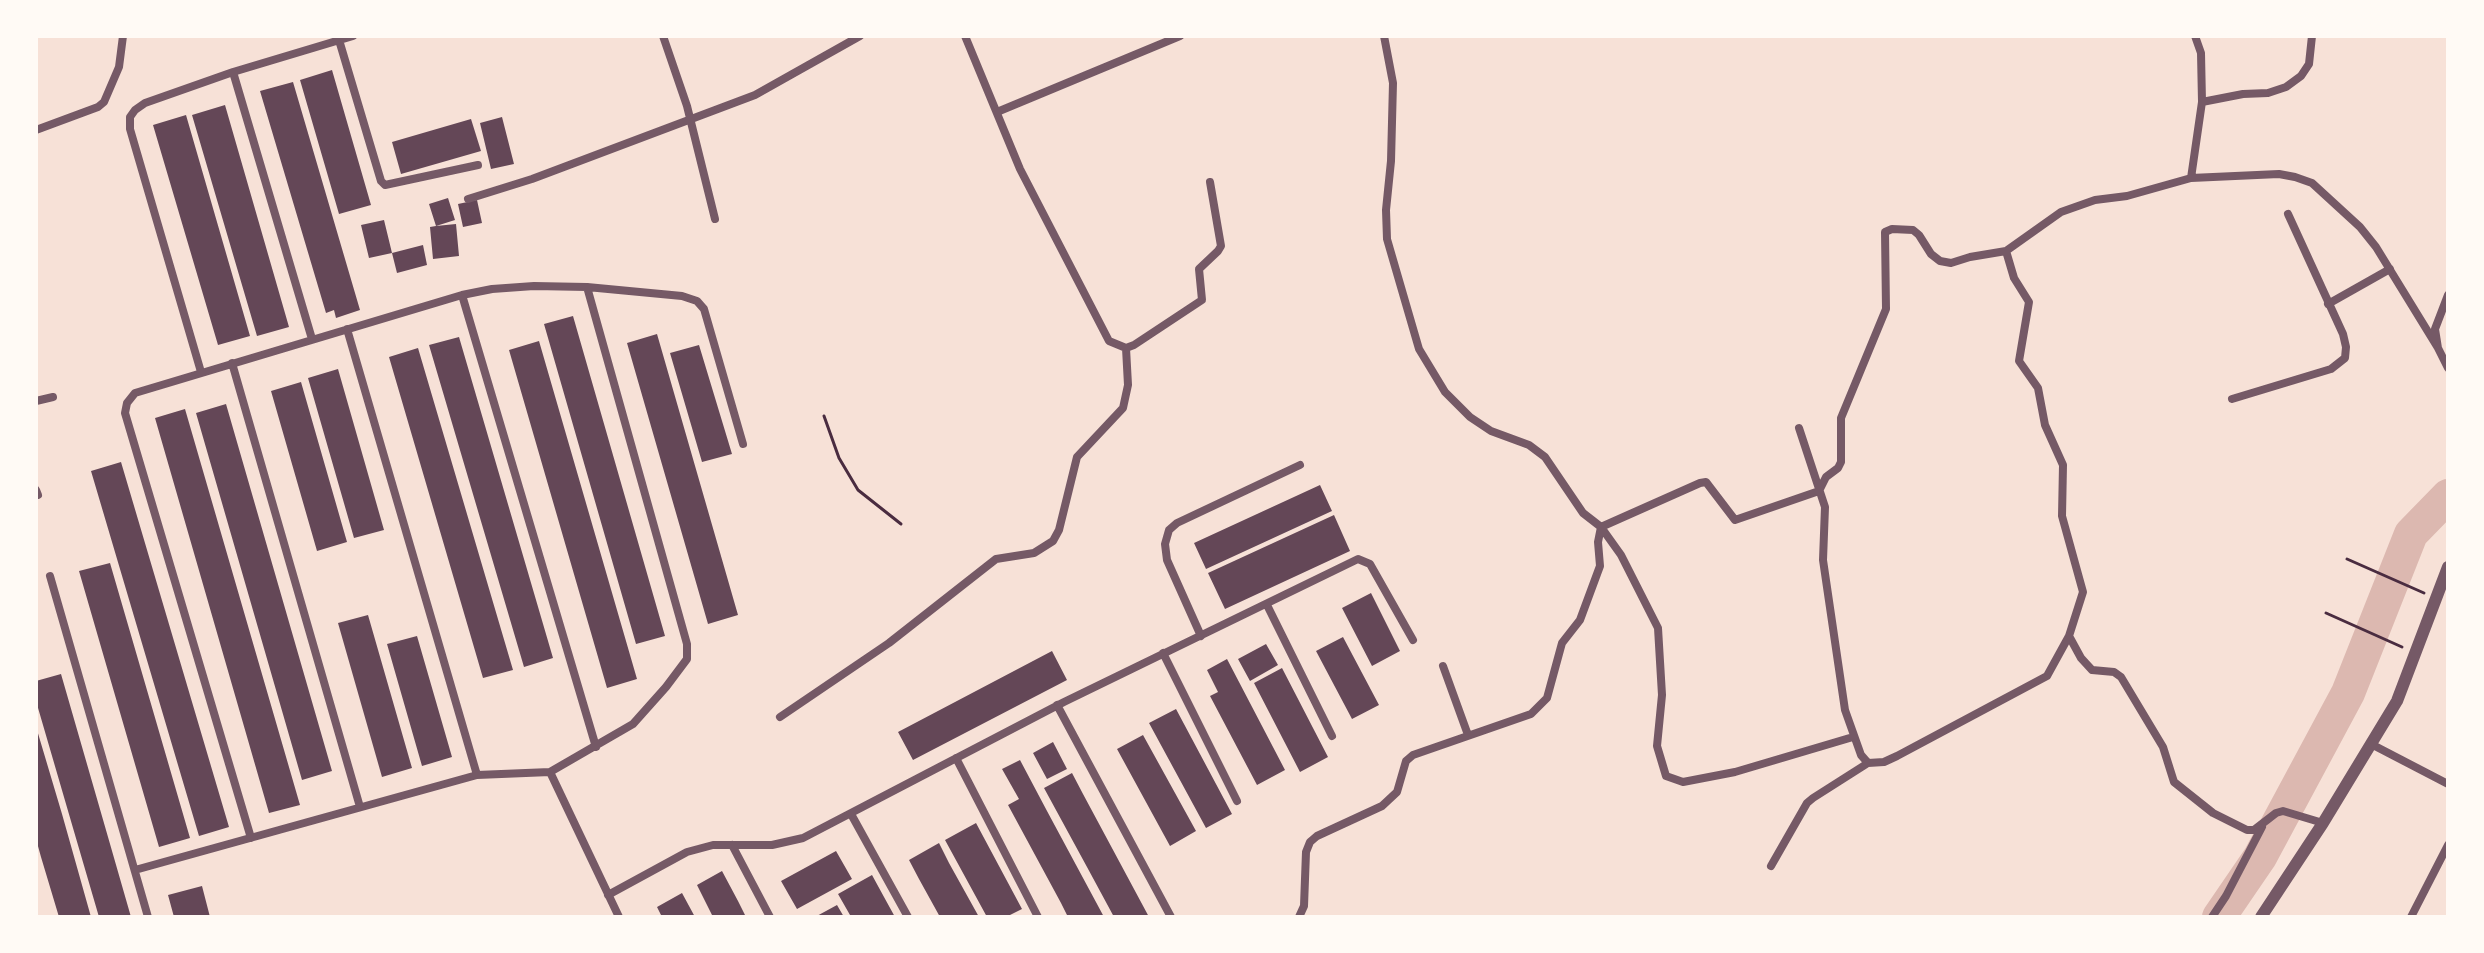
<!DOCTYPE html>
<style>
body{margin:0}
#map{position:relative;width:2484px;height:953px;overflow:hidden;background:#f7e1d7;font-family:Mulish,sans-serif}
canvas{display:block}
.frame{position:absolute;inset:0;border:38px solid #fffaf5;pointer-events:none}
</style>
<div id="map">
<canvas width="2484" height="953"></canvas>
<div class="frame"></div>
</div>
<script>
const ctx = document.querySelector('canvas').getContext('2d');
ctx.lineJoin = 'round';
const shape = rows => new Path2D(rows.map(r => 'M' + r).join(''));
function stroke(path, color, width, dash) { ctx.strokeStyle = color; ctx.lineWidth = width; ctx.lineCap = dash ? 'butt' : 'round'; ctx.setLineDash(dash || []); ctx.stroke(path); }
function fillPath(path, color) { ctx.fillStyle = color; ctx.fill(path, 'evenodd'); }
const river = shape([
 [2219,917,2260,857,2348,693,2411,534,2448,496]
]);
const building = shape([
 [332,70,371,205,339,214,300,80],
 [293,82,360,310,336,318,334,310,326,313,260,91],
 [225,105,289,327,257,336,192,115],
 [186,115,250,336,218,345,153,125],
 [502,117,514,164,491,169,480,123],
 [471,119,481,151,401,174,392,142],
 [448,198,455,220,436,226,456,224,459,256,433,259,430,227,436,226,429,204],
 [477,200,482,223,463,227,458,204],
 [384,220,392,253,423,245,427,265,397,273,392,253,369,258,361,225],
 [573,316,665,636,636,644,544,324],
 [657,334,738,615,708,624,627,343],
 [459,337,553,658,524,667,429,345],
 [539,341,637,679,607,688,509,350],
 [699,345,732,454,702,462,670,353],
 [418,348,513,670,483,678,389,357],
 [338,369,384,530,354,538,308,378],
 [301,382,347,542,317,551,271,391],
 [226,404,332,771,302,780,196,413],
 [185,409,300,805,269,813,155,418],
 [121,462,229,827,199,836,91,471],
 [1320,485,1332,511,1206,569,1194,543],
 [1334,515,1350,551,1225,609,1208,573],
 [110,563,190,838,159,847,79,571],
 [1371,593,1400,651,1372,666,1342,608],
 [368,615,412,768,382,777,338,623],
 [417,636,452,757,422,766,387,644],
 [1343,637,1379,705,1352,719,1316,651],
 [1266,644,1278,665,1250,681,1238,659],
 [1052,651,1067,680,913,760,898,732],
 [1227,659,1285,770,1257,785,1210,696,1218,692,1207,670],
 [1282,668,1328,757,1300,772,1254,683],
 [61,674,108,837,131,917,99,917,73,828,36,701,36,681],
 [1176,709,1232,814,1206,828,1149,723],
 [37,730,62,814,91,917,59,917,41,857,36,839],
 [1143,735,1196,831,1170,846,1117,749],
 [1053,742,1067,769,1047,779,1033,753],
 [1020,760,1047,811,1104,917,1068,917,1061,903,1008,805,1019,799,1002,769],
 [1072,773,1083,794,1149,917,1114,917,1087,867,1044,788],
 [976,823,1022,909,1006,917,987,917,945,840],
 [939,843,949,863,979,917,940,917,919,879,909,860],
 [836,851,852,879,797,909,781,881],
 [722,871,738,901,746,917,713,917,697,885],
 [872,875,884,897,895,917,850,915,838,894],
 [202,886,210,917,174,917,168,895],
 [682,893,695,917,662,917,657,907],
 [837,905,844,917,815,917]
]);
const path = shape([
 [824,416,839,458,858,490,901,524],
 [2347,559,2424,593],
 [2326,613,2402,647]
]);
const minor = shape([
 [663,36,687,106,715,219],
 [965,36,1020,169,1109,341,1126,348,1134,345,1202,300,1199,269,1218,251,1221,246,1210,182],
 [1384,36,1393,83,1391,161,1386,210,1387,239,1419,349,1445,392,1470,417,1491,431,1529,445,1545,457,1583,513,1601,527,1621,555,1658,628,1662,695,1657,746,1666,776,1683,782,1735,772,1853,737],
 [339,40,381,181,385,185,478,165],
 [233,72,312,339],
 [2202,102,2243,94,2268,93,2286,87,2301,76,2309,64,2312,36],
 [997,112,1180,36],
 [36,130,98,107,104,102,119,67,123,36],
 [2191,178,2202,102,2201,53,2195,36],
 [468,199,532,179,755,95,860,36],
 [2006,251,2014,278,2029,302,2019,361,2038,388,2045,425,2063,465,2062,516,2083,592,2069,636,2081,658,2092,670,2114,672,2121,677,2163,747,2174,782,2213,813,2247,830,2254,830,2276,813,2283,811,2323,823],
 [462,295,596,747],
 [2448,295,2435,329,2438,348,2448,368],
 [2328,304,2390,269],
 [347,329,477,775],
 [232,363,360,807],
 [201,372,130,129,130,117,135,110,145,103,233,72,353,36],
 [2232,399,2331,369,2345,358,2346,347,2343,334,2288,214],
 [36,401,53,397],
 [1799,428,1825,507,1823,560,1845,710,1861,755,1868,763],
 [36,490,38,495],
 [50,576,148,917],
 [1267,605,1332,736],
 [1201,636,1167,560,1165,544,1169,530,1177,523,1300,465],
 [1163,653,1237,801],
 [1443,666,1468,735],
 [1057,705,1171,917],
 [780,717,889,643,996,559,1034,553,1053,541,1059,530,1077,457,1123,408,1128,385,1126,348],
 [2371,744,2448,784],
 [956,758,1038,917],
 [550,772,619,917],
 [851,814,908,917],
 [251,838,125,413,127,403,135,393,462,295,492,289,534,286,587,287,682,296,697,301,704,309,743,444],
 [732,845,770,917],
 [1771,866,1807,803,1813,798,1868,763,1884,762,1897,756,2047,676,2069,636],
 [135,870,477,775,550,772,633,724,666,687,687,659,687,644,587,287],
 [608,895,687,852,713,845,772,845,803,838,1064,702,1358,559,1370,564,1413,640],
 [1299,917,1304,906,1306,852,1310,842,1317,836,1382,806,1397,792,1406,761,1413,755,1531,714,1547,698,1562,643,1580,620,1600,566,1598,542,1601,527,1700,483,1706,482,1735,520,1819,491,1826,477,1838,468,1841,462,1841,418,1886,309,1885,232,1892,229,1913,230,1919,235,1931,254,1940,261,1951,263,1970,257,2006,251,2061,212,2095,200,2127,196,2191,178,2279,174,2295,177,2312,183,2360,227,2376,247,2438,348],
 [2212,917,2226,896,2262,827],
 [2411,917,2448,845]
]);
const tertiary = shape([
 [2261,917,2323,823,2397,701,2448,567]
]);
stroke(river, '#dcb8b0', 34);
fillPath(building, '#644757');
stroke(path, '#4a2c40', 3);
stroke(minor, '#755966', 8);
stroke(tertiary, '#755966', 12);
</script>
